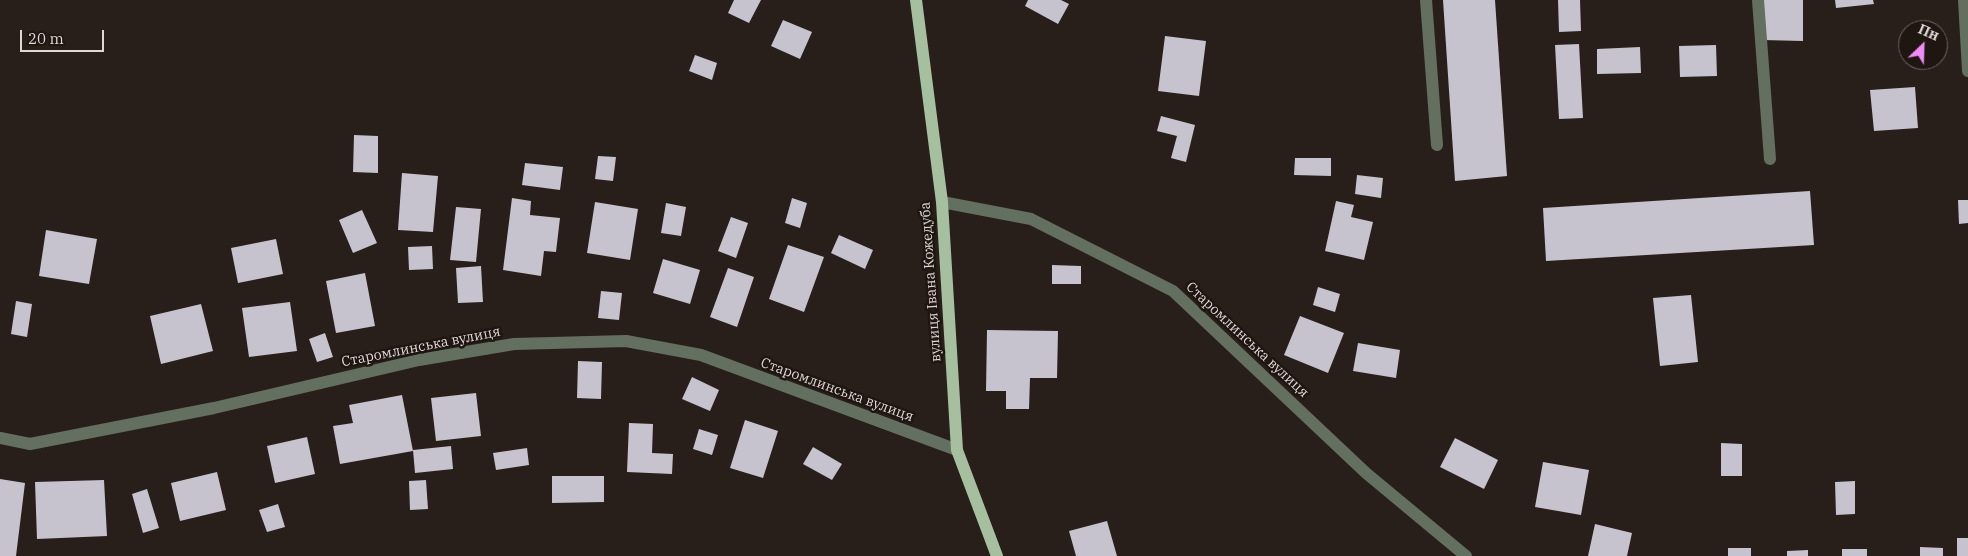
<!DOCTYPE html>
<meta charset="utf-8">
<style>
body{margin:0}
#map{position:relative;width:1968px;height:556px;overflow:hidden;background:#281f1b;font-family:"IBM Plex Serif",serif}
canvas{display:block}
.north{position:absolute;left:1898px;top:20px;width:50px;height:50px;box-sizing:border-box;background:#1f1612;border:1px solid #6b6460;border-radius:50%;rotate:24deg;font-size:14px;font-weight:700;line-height:20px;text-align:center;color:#ded8d5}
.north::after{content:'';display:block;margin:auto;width:18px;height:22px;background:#ef8bf6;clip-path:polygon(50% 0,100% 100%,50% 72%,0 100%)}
.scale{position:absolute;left:20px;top:30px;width:84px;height:22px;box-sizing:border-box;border:2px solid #ded8d5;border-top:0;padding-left:6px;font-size:15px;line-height:18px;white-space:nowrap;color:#ded8d5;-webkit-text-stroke:4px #1f1612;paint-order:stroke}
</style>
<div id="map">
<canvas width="1968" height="556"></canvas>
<div class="north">Пн</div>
<div class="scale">20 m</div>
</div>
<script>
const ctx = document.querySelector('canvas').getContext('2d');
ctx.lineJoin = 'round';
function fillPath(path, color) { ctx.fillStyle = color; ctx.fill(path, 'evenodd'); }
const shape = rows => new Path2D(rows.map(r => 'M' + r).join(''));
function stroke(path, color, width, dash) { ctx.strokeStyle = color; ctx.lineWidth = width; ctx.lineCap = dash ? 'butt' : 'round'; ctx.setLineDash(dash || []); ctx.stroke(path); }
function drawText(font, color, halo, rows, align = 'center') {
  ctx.font = font + ' "IBM Plex Serif",serif'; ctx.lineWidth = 5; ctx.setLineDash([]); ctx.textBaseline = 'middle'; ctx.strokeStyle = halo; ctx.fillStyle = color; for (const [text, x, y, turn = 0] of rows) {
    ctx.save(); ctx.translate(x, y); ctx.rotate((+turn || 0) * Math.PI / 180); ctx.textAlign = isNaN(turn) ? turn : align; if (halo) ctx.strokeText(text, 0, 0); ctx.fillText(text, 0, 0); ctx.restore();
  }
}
const building = shape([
 [734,0,761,0,749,23,728,13],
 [1028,0,1061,0,1069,4,1058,24,1025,6],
 [1443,0,1495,0,1507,176,1455,181],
 [1558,0,1580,0,1581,31,1559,32],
 [1762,0,1803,0,1803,41,1762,40],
 [1835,0,1873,0,1874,4,1836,8],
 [783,20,812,32,800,59,771,46],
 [1165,36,1206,41,1199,96,1158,91],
 [1579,44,1583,118,1559,119,1555,45],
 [1716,45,1717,76,1680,77,1679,46],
 [1640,47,1641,73,1597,74,1597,49],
 [695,55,717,63,712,80,689,71],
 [1915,87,1918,128,1874,131,1870,90],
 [1161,116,1195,125,1186,162,1171,158,1177,136,1157,131],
 [354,135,378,136,378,173,353,172],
 [598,156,616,157,613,181,595,179],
 [1295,158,1331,158,1331,176,1294,175],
 [525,163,563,167,560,190,522,185],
 [402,173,438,176,433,232,398,230],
 [1357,175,1383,178,1381,198,1355,194],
 [1810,191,1814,245,1546,261,1543,208],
 [512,198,531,201,530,215,560,218,556,252,544,251,541,276,503,270],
 [792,198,807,203,800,228,785,223],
 [1958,200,1968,200,1968,223,1959,224],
 [1336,201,1354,205,1351,217,1373,222,1364,260,1325,251],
 [595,202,638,209,630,260,587,253],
 [666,203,686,207,681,236,661,233],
 [456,207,481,209,476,262,450,260],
 [362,210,377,243,353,253,339,220],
 [731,217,748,223,736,258,718,251],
 [46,230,97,239,89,284,39,276],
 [839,235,873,250,865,269,831,253],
 [276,239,283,274,238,283,231,248],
 [788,245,824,257,804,312,769,299],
 [432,246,433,269,409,270,408,247],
 [663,259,700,270,690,304,653,293],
 [1052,265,1081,266,1081,284,1052,284],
 [481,266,483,302,458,303,456,268],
 [728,268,754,277,737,327,710,317],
 [365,273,375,326,336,333,326,281],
 [1318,287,1340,294,1335,312,1313,305],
 [601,291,622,293,619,320,598,318],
 [1691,295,1698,362,1660,366,1653,298],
 [16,301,32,304,27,337,11,334],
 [290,302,297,351,249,357,242,308],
 [201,304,213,351,161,364,150,316],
 [1300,316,1344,333,1328,373,1284,355],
 [987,330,1058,331,1057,378,1030,378,1029,409,1006,409,1006,391,986,391],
 [325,333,333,357,317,362,309,339],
 [1358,343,1400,350,1396,378,1353,371],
 [578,361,602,362,601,399,577,398],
 [692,377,719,390,710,411,682,399],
 [476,393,481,436,436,441,431,398],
 [402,395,413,451,340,464,333,426,353,423,349,405],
 [745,420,778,431,763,478,730,468],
 [629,423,653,424,652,453,673,454,672,474,627,472],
 [699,429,718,435,712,455,693,449],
 [307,437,315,474,275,483,267,446],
 [1455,438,1498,460,1484,489,1440,467],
 [1721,443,1742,444,1742,476,1721,476],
 [451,446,453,469,415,473,413,450],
 [813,447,842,464,832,480,803,464],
 [527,448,529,465,496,470,493,453],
 [1543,462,1589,470,1581,515,1535,507],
 [217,472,226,510,180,521,171,483],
 [552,476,604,476,604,502,552,503],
 [0,479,25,483,16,556,0,556],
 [104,480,107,536,37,539,35,482],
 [426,480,428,509,410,510,409,481],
 [1855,481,1855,514,1836,515,1835,482],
 [147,489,159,528,143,533,132,494],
 [278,504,285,527,267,532,259,510],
 [1107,521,1117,556,1076,556,1069,531],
 [1595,524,1632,533,1627,556,1588,556],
 [1957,538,1968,538,1968,556,1957,556],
 [1920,547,1943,548,1943,556,1920,556],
 [1728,548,1751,548,1751,556,1728,556],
 [1842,549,1867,549,1867,556,1842,556],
 [1808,550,1808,556,1787,556,1787,551]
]);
const minor = shape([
 [1426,0,1437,145],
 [1758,0,1770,159],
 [1964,0,1968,71],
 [942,202,1031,219,1173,291,1366,473,1466,556],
 [0,438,30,444,214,408,419,360,514,344,626,341,701,355,957,450]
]);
const major = shape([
 [916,0,942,202,957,450,997,556]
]);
const streetNames = [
 ["вулиця Івана Кожедуба",931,282,-94],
 ["Старомлинська вулиця",1247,340,43],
 ["Старомлинська вулиця",421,347,-11],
 ["Старомлинська вулиця",837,390,20]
];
fillPath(building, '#c6c3ce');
stroke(minor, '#637060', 12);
stroke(major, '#a6c09f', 12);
drawText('14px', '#ded8d5', '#1f1612', streetNames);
</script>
